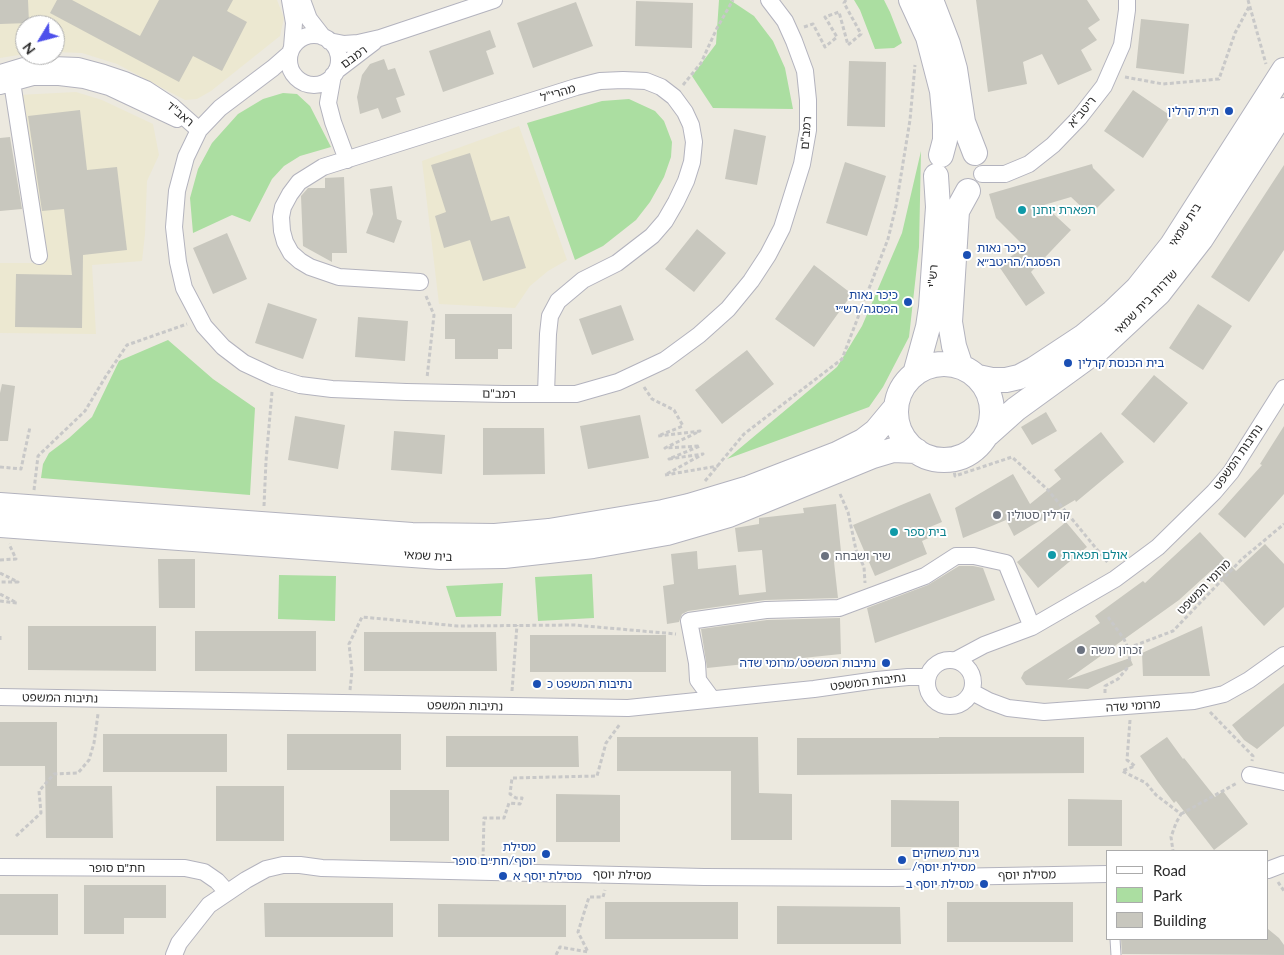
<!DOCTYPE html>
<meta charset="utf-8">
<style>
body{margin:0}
#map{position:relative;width:1284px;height:955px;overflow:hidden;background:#ece9df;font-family:Lato,sans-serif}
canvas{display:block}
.legend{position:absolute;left:1106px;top:850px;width:162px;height:90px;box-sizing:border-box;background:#fff;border:1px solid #ababab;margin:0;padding:6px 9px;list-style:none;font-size:15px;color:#2c2c2c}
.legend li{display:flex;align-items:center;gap:10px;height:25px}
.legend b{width:25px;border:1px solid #ababab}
.north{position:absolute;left:15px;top:15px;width:50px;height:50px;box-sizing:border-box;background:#fff;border:1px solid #ababab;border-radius:50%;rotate:233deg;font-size:14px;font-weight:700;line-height:20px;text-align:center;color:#2c2c2c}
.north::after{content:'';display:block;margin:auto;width:18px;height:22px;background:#4d50eb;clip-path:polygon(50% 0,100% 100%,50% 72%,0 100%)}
</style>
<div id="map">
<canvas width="1284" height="955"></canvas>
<ul class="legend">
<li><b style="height:6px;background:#fff"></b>Road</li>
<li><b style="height:14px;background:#abdea1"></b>Park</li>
<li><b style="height:14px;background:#c8c7be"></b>Building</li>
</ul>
<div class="north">N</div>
</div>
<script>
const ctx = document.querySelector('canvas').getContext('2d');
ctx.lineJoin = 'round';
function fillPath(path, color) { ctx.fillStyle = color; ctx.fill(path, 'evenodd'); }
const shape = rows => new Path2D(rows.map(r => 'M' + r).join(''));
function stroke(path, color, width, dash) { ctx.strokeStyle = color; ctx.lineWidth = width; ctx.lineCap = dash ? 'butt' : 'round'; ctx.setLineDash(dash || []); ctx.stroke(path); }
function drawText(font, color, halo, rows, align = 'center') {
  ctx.font = font + ' Lato,"Noto Sans Hebrew",sans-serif'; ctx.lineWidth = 4; ctx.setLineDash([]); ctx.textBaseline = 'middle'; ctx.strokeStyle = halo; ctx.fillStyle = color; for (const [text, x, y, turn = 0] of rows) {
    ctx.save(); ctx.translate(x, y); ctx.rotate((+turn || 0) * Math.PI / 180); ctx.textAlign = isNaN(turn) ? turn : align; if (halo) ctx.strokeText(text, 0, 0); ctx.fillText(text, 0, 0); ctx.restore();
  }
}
const education = shape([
 [0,0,277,0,284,18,280,36,211,91,197,99,185,100,117,64,82,53,55,52,55,25,25,25,25,54,0,58],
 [76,92,102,100,153,124,159,155,147,181,145,234,142,261,92,265,96,334,0,333,0,263,39,263,18,95],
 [519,126,567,260,548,271,530,286,515,308,439,304,422,161]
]);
const green = shape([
 [719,0,730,0,754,16,773,41,785,68,793,109,713,108,692,76,716,44],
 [854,0,884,0,890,12,902,43,894,48,875,49,860,10],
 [283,93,297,94,310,106,331,147,300,156,284,166,272,179,250,222,232,215,193,233,190,198,198,169,212,143,238,114,263,99],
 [629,99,655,111,664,121,672,142,671,157,664,177,650,202,636,220,603,246,575,260,527,123,602,101],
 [921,151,919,247,909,337,883,387,869,407,727,459,837,367,862,326,902,233],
 [168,340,213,379,255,408,250,495,41,478,43,464,49,453,69,438,92,417,119,361],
 [592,574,594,618,538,621,535,577],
 [279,575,336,576,335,621,278,619],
 [503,583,501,616,456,617,446,586]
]);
const building = shape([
 [0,0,28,0,29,23,0,24],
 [57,0,72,0,140,36,159,0,233,0,227,11,247,22,222,71,193,56,179,82,50,13],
 [976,0,1087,0,1100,20,1088,28,1097,40,1081,50,1092,70,1058,85,1042,54,1023,62,1027,84,988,92],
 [636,1,693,3,692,48,635,46],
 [576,2,593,46,533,68,517,23],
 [1141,19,1189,24,1184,74,1136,68],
 [490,30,496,47,486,51,494,74,443,92,429,51],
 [384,59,388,70,395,68,405,95,396,98,401,112,382,119,378,108,360,114,357,97,362,75,370,64],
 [849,61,886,62,885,127,847,126],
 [1133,90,1171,116,1143,158,1104,131],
 [80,110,87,170,117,167,127,250,83,255,82,328,15,327,16,274,72,275,64,209,42,211,28,116],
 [734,129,766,136,757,185,725,179],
 [10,137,22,209,0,211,0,138],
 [470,153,491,221,509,216,526,268,483,281,470,240,444,248,435,216,446,212,431,165],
 [845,162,886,176,867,236,826,223],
 [1092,164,1093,168,1115,190,1090,215,1071,197,1044,205,1071,230,1031,272,1045,293,1026,306,998,265,1025,247,996,218,989,194],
 [1284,165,1284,250,1249,302,1211,277],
 [344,177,347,253,332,253,332,262,303,246,301,196,308,188,325,188,325,178],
 [392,186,397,219,402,221,394,243,366,233,373,214,370,189],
 [697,229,726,253,694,292,665,269],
 [227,233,247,279,213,294,193,248],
 [814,265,852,294,814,347,775,319],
 [268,303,317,319,303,359,255,343],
 [1198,304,1232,326,1203,370,1169,348],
 [621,305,634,340,592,355,579,319],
 [445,314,512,314,512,349,498,349,498,359,455,359,455,339,445,339],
 [358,317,408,321,405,361,355,357],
 [747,350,774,384,722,424,695,390],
 [1154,375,1188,403,1154,443,1121,414],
 [2,384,15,386,8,441,0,441,0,393],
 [1046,412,1057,431,1032,445,1021,427],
 [640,415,649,458,588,469,580,426],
 [295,416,345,425,338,469,288,460],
 [1284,426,1284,494,1245,538,1218,514,1262,465,1260,464],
 [483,428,544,428,545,474,483,475],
 [394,431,445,435,442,474,391,470],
 [1101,432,1124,462,1076,502,1075,500,1014,536,1006,520,963,538,955,508,1013,474,1030,504,1061,479,1054,470],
 [930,493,942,522,930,527,933,536,922,541,927,554,875,576,853,525],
 [836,504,842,561,834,562,838,598,765,600,688,611,682,614,679,622,667,624,663,586,674,584,671,554,697,551,698,569,736,565,739,595,766,592,762,550,738,552,735,528,759,524,759,518,804,513,803,508],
 [1066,522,1087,547,1038,588,1017,562],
 [1200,532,1236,571,1265,544,1284,564,1284,607,1264,626,1212,570,1179,600,1067,680,1130,658,1133,665,1088,689,1026,685,1021,678,1024,672,1100,623,1095,616,1143,581,1145,583],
 [158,559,195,559,195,608,159,608],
 [959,566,973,566,983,568,995,600,875,643,867,608,928,585],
 [840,618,841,654,707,668,701,629,767,620],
 [28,626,156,626,156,671,28,670],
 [1202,626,1210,676,1143,676,1142,653],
 [195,631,316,631,316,671,195,671],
 [364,632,496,632,497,671,364,671],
 [530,635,666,635,666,672,530,672],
 [1284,683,1284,726,1257,749,1244,740,1232,725],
 [0,722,57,722,57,786,112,786,113,838,46,838,45,766,0,766],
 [103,734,227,734,227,772,103,772],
 [287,734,401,734,401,770,287,770],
 [446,736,578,736,579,767,446,767],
 [617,737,758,737,759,793,792,794,792,840,731,840,731,771,617,771],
 [939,737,1084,737,1084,773,797,775,797,738,939,738],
 [1167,737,1183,759,1184,758,1215,797,1223,791,1248,824,1214,850,1176,801,1174,803,1158,782,1140,756],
 [216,786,284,786,284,841,216,841],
 [390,790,449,790,449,841,390,841],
 [556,794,620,795,620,842,556,842],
 [1068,799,1122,800,1122,846,1068,846],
 [891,800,959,801,959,847,891,847],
 [84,885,166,885,166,918,124,918,124,934,84,934],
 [0,894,58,894,58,935,0,935],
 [605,902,738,902,738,939,605,939],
 [947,902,1073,902,1073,942,947,942],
 [264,903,393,903,393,937,265,937],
 [438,904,566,905,566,937,438,937],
 [777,906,900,907,901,944,777,944],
 [1268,929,1279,938,1284,945,1284,955,1122,954,1121,939,1268,939]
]);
const path = shape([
 [1248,0,1266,64],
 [804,27,813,24,825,47,837,37,825,17,839,12,848,45,861,34,844,3,846,0],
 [1125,77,1163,84,1219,79,1235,33,1250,5],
 [683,85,701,63,717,28,733,0],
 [426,296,434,315,427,378],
 [644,387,652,399,674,410,683,426,658,436,700,431,665,448,700,446,669,459,703,454,665,475,718,466],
 [952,460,955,476,1012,457,1048,490,1109,564],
 [0,467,21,469,30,427],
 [705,481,744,434,842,359,888,239,896,206,910,120,915,65],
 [34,490,38,456,85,411,106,376,127,345,187,324],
 [840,494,848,512,856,550,864,567,865,583],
 [264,506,266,461,272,392],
 [0,560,16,559,9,544],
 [0,573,18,582,0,582],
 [0,594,17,603,0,601],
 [1108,617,1124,639,1128,648,1130,662],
 [0,636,0,641],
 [1128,648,1173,631,1242,559,1284,524],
 [350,690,352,671,349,644,362,617,458,626,574,625,676,634],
 [512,691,517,625],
 [1105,693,1105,686,1118,679,1128,667],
 [1210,712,1253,756,1252,761],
 [1130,720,1127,760,1135,766,1122,771,1146,783,1156,795,1181,814,1176,823,1171,837,1173,851],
 [1181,814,1237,783],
 [16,836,41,813,39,791,54,774,78,773,89,760,94,743,98,714],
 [483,858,484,818,504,818,509,803,520,804,522,798,516,798,510,794,512,778,597,776,606,743,620,724],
 [1278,882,1284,891],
 [556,955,560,947,588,952,578,932,589,897,603,897,605,890]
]);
const lane = shape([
 [1115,939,1116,955]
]);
const street = shape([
 [290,0,294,23,292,47],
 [302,0,309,19,323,37],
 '289 60a25 25 0 1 1 50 0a25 25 0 1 1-50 0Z',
 [329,41,344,44,358,43,380,38,494,0],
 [289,54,273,68,220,108,199,130,186,157,177,191,174,227,178,262,184,288,204,326,223,347,244,363,274,377,300,385,332,389,406,392,504,394,576,394,618,382,665,360,699,335,728,309,751,281,768,255,782,228,802,164,808,130,808,100,805,71,794,41,785,21,769,0],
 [336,71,374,42],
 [0,73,24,66,52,65,78,66,104,73,125,80,146,89,172,106,199,130],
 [333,75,328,103,333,122,347,160],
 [12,82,39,256],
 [0,86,33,77,59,77,84,80,109,87,177,119],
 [982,174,1005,174,1029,164,1053,145,1079,118,1104,86,1122,45,1127,10,1127,0],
 [420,282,339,277,310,267,300,261,291,253,285,242,282,231,281,217,283,207,290,194,299,182,323,167,576,87,600,81,623,80,646,81,661,87,674,97,685,112,691,125,694,142,692,162,686,181,676,202,665,221,652,236,617,263,583,280,558,301,550,316,548,334,546,394],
 '927 683a23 23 0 1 1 46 0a23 23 0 1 1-46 0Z',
 [956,660,984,645,1032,627,1115,579,1158,547,1214,492,1231,472,1284,388],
 [972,692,989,701,1008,708,1044,712,1194,701,1224,694,1249,680,1284,655],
 [0,697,628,708,814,689,877,680,908,677,928,677],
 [712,699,698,680,697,663,689,621,766,610,839,608,925,576,956,556,974,556,1006,563,1032,627],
 [1250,775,1284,782],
 [0,867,185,868,204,872,217,881,227,892],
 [1268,870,1284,864],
 [174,955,179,943,209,905,246,880,266,869,283,865,300,865,322,868,704,877,892,878,1108,874]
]);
const secondary = shape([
 [911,0,928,37,942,91,945,124,945,140,941,155],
 [931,0,948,44,955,69,963,122,975,153],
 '896 412a48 48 0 1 1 96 0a48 48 0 1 1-96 0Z',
 [961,367,954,346,950,322,957,211,968,191],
 [915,374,928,327,931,307,938,207,936,176],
 [978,377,992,380,1006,380,1019,377,1034,369,1084,336,1113,312,1137,289,1172,245,1284,70],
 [988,434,1016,409,1100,348,1159,293,1201,239,1284,110],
 [0,505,412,535,495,536,549,531,663,512,689,506,749,488,837,454,863,441,876,431,896,407],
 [0,525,440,557,504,556,593,546,667,533,729,515,873,456,893,450,917,451]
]);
const markers = [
 [1229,111,5,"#1a4fb4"],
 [1022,210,5,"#0f9aa8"],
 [967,255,5,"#1a4fb4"],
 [908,302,5,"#1a4fb4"],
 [1068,363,5,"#1a4fb4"],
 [997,515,5,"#6b7280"],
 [894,532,5,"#0f9aa8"],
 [1052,555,5,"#0f9aa8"],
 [825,556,5,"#6b7280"],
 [1081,650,5,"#6b7280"],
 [886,663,5,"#1a4fb4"],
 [537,684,5,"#1a4fb4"],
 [546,854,5,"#1a4fb4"],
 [902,860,5,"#1a4fb4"],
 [503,876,5,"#1a4fb4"],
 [984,884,5,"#1a4fb4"]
];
const streetNames = [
 ["רמבם",354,57,-36],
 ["מהרי\"ל",558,93,-17],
 ["ריטב\"א",1082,112,-50],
 ["ראב\"ד",180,114,40],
 ["רמב\"ם",806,133,-85],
 ["בית שמאי",1185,225,-57],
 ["רש\"י",933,276,-86],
 ["שדרות בית שמאי",1146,302,-46],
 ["רמב\"ם",499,394,1],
 ["נתיבות המשפט",1238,457,-55],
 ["בית שמאי",428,556,3],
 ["מרומי המשפט",1204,587,-46],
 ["נתיבות המשפט",868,682,-7],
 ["נתיבות המשפט",60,698,1],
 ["נתיבות המשפט",465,706,1],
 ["מרומי שדה",1133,706,-4],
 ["חת\"ם סופר",117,868],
 ["מסילת יוסף",622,875,1],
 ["מסילת יוסף",1027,875,-1]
];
const transitNames = [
 ["ת״ת קרלין",1219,111],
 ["כיכר נאות",977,248,"left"],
 ["הפסגה/הריטב״א",977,262,"left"],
 ["כיכר נאות",898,295],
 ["הפסגה/רש״י",898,309],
 ["בית הכנסת קרלין",1078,363,"left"],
 ["נתיבות המשפט/מרומי שדה",876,663],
 ["נתיבות המשפט כ",547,684,"left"],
 ["מסילת",536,847],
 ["יוסף/חת״ם סופר",536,861],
 ["גינת משחקים",912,853,"left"],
 ["/מסילת יוסף",912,867,"left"],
 ["מסילת יוסף א",513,876,"left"],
 ["מסילת יוסף ב",974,884]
];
const cultureNames = [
 ["תפארת יוחנן",1032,210],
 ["בית ספר",904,532],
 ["אולם תפארת",1062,555]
];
const worshipNames = [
 ["קרלין סטולין",1007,515],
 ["שיר ושבחה",835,556],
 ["זכרון משה",1091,650]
];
fillPath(education, '#ece8d1');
fillPath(green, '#abdea1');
fillPath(building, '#c8c7be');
stroke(lane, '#b3b3be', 11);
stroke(street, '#b3b3be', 18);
stroke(secondary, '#b3b3be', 26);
stroke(path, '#c8c8c8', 3, [4, 2.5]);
stroke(lane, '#fff', 9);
stroke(street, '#fff', 16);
stroke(secondary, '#fff', 24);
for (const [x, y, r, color] of markers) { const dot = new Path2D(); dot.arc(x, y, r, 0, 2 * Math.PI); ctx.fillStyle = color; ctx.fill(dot); stroke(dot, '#fff', 2); }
drawText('12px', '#2c2c2c', '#fff', streetNames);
drawText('12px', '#164399', '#fff', transitNames, 'right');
drawText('12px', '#0d838f', '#fff', cultureNames, 'left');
drawText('12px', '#5b616d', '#fff', worshipNames, 'left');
</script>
